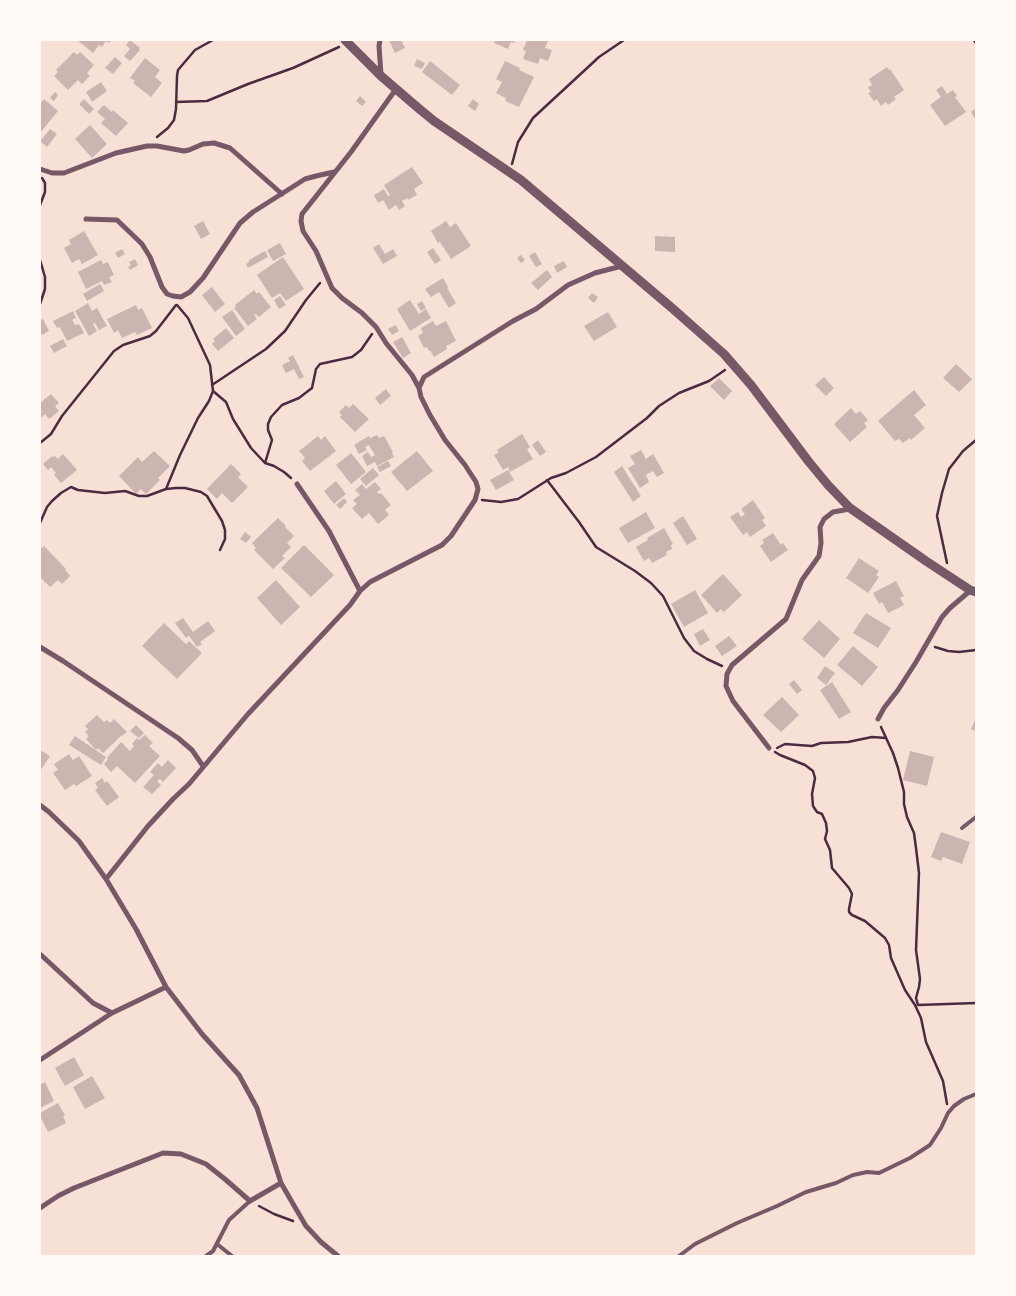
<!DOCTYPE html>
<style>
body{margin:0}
#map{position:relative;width:1016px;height:1296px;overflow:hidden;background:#f7e1d7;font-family:Montserrat,sans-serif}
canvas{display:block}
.frame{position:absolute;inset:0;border:41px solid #fffaf5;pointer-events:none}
</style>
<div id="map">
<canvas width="1016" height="1296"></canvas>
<div class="frame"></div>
</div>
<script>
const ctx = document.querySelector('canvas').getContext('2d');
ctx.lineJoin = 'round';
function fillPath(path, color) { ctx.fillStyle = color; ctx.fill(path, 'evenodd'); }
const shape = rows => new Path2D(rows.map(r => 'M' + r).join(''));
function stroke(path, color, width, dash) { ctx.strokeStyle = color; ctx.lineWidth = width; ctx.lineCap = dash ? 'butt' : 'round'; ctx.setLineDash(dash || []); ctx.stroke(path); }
const building = shape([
 [77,40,112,40,109,43,106,41,102,47,99,45,93,53],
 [130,40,140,48,139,49,140,50,130,61,124,56,130,49,126,45],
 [389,40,401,40,405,48,395,53],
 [496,40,516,40,514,43,511,42,508,49,494,43],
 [527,40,548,41,545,48,552,50,548,61,540,58,538,64,523,59,526,51,523,50],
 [74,52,77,55,80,52,94,65,87,73,90,76,82,84,78,80,68,90,54,76,58,72,56,70],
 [115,57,122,63,113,74,105,68],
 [145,58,160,70,155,77,162,83,151,97,133,83,135,81,130,78],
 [417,59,425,63,422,69,414,66],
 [430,61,460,85,452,95,422,72],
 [505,61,520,68,519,70,534,77,519,107,505,101,506,98,496,93,502,82,496,79],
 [887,67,889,70,890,69,904,90,894,97,896,99,888,105,886,102,881,106,877,99,874,101,868,93,871,92,868,87,872,85,869,79],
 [101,82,107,91,92,102,86,92],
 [942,86,947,94,953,90,957,96,955,97,966,112,945,126,930,105,941,97,936,90],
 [55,92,58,95,54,101,50,98],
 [360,96,366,102,362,106,356,101],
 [44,99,58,111,40,133,40,104],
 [84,99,94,109,89,114,79,104],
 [473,99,479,104,475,111,468,106],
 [104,105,112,112,113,110,128,123,116,136,101,123,105,119,97,112],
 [976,108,976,120,971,112],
 [90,125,107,144,92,158,75,139],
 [50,129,57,134,47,147,40,141],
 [412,167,423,183,414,189,417,195,408,200,407,198,402,201,405,206,399,210,396,205,389,210,383,200,378,203,374,195,384,189,388,196,390,195,384,185],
 [203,221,210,234,201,239,194,226],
 [446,221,450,227,456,223,471,246,451,259,440,242,438,243,431,231],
 [84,231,98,255,82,264,79,259,72,263,64,248,71,244,69,240],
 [655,236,675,237,675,252,655,251],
 [280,243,286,254,273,261,267,250],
 [379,244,385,254,393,249,397,256,383,264,373,248],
 [433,248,441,260,435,264,427,252],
 [122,249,125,254,118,258,115,253],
 [265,251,268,257,248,268,246,264,249,262,249,260],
 [535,252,542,264,536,267,529,256],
 [521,255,525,260,521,263,517,258],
 [283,257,304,289,286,301,280,293,272,298,257,275],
 [135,259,138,265,130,270,128,267,131,265,129,262],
 [101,260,103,264,108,262,114,275,109,277,112,282,104,285,102,281,86,289,78,272],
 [564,261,567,267,557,273,554,266],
 [547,270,552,277,538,290,531,283],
 [443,278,448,287,447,288,456,303,449,308,439,292,431,297,425,289],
 [100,284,104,291,87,301,83,294],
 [212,287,225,304,215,312,202,295],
 [254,290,257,294,259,292,271,307,259,317,256,314,254,315,257,319,248,326,234,308,236,307,235,305],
 [592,293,598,297,594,303,588,298],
 [280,296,286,305,279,309,274,300],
 [410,300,419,314,426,309,431,318,410,331,397,309],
 [422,301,426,308,421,311,417,304],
 [88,303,92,311,97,308,107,326,99,330,95,323,93,324,97,331,89,336,75,311],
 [136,305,138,310,142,308,152,328,137,335,135,332,122,338,118,330,114,333,107,319],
 [232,310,245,329,236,336,222,317],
 [73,311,76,318,72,320,75,325,79,324,84,333,67,341,60,327,57,328,53,321],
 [608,312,617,327,594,341,584,326],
 [43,319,49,331,42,335,40,331,40,320],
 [433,321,436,326,446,321,456,341,446,346,447,349,434,357,430,350,429,351,427,347,424,348,418,336,423,333,421,328],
 [396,325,399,331,392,335,388,329],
 [226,328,234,338,218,351,212,344,215,341,213,339],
 [402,337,411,353,403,358,393,342],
 [63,339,67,346,54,353,50,346],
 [293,355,304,377,299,379,294,369,286,373,282,365,290,361,288,358],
 [956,364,972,379,959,392,943,378],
 [824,377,834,388,826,396,815,385],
 [719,378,732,391,724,400,710,386],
 [386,389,391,396,380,405,375,398],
 [914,390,926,405,914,415,925,428,911,440,910,438,903,443,899,439,895,441,878,421],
 [51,394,59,403,55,406,59,411,49,419,45,414,40,419,40,403],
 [353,404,369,419,355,432,340,417,342,415,339,412,346,405,349,408],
 [851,408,856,414,860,411,868,420,864,423,867,427,850,442,834,424],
 [522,434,530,447,527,449,533,459,510,472,508,467,503,470,494,455,499,452,497,450],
 [377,435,379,438,384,436,393,452,392,453,394,457,377,466,375,462,367,466,362,456,368,452,371,457,375,455,369,445,365,447,367,450,359,454,354,445,369,436,370,438],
 [318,436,321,440,325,436,336,451,310,471,302,461,305,458,299,451],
 [538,440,546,452,540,456,532,445],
 [641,450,646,459,653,454,664,473,657,477,653,471,646,475,649,482,640,488,628,468,635,464,630,456],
 [154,451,170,466,158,478,160,480,146,494,141,489,136,494,119,476,138,457,142,462],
 [417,451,433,471,407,491,391,472],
 [351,453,366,472,351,484,336,465],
 [63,454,77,470,61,483,54,475,56,473,51,467,48,470,43,464,52,456,53,457,55,456,58,459],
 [388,461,391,466,380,472,377,467],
 [231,464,241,474,238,477,248,487,232,503,222,493,217,499,207,489],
 [622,466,641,496,633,502,614,472],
 [373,468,379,475,366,486,360,479],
 [508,470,514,480,496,490,490,480],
 [336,481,346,494,334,504,324,491],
 [375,482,381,489,377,492,379,494,381,493,391,505,385,510,389,515,378,524,369,513,362,519,352,508,357,504,353,500,360,495,355,490,362,484,366,489],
 [344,498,347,502,340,509,336,505],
 [753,500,765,518,762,520,766,526,750,537,747,532,743,535,730,517,738,512,741,517,745,514,741,509],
 [646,512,655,528,628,543,619,528],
 [683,516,697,539,687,545,673,523],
 [278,518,286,526,285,527,294,536,287,543,291,547,282,556,285,558,273,569,254,550,256,548,252,543],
 [664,528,673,544,671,545,672,549,666,552,667,555,652,563,649,558,644,561,636,547,648,540,647,538],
 [245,532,251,537,246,543,240,539],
 [773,533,781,545,783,543,788,550,771,562,760,546,764,543,762,540],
 [304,545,334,575,311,597,281,568],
 [44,546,66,569,65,570,70,576,62,584,58,580,50,587,40,577,40,549],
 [859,558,879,571,876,575,879,577,868,593,846,578],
 [723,574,742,595,724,612,721,609,717,613,701,595],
 [276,580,300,607,281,625,257,598],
 [896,581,904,596,900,598,904,605,888,613,882,602,879,604,873,593],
 [695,590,708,613,684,627,671,604],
 [866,613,891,628,878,648,853,633],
 [183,618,193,632,208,621,215,631,200,642,202,644,197,647,189,636,186,638,175,623],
 [819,620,840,639,824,658,802,639],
 [164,623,186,644,189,641,202,653,177,679,142,646],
 [703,629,710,640,700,646,694,634],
 [729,636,737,646,722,656,715,646],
 [853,646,878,667,862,686,837,665],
 [825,666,835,673,826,685,817,678],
 [794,680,802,690,797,694,789,684],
 [832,682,851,712,839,719,820,690],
 [782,697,799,715,781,732,763,715],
 [97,715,104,722,107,720,110,723,114,719,127,732,122,736,122,735,103,753,98,748,96,750,86,739,89,736,85,732,88,729,85,726],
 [976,718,976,731,971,729],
 [136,725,144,733,139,738,130,731],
 [145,735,153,743,149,746,160,756,135,783,117,766,111,772,104,764,108,759,107,758,121,742,130,751,134,746,132,744,137,738,139,740],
 [75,736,106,757,101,765,69,745],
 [40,750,50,756,40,771],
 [910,751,934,757,927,786,903,780],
 [69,754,73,760,79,756,92,776,76,786,74,784,65,790,53,773,58,770,54,764],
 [168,760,176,768,163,782,160,779,157,781,161,785,152,794,143,787,154,775,150,772,158,763,162,767],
 [102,778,105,783,107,781,119,797,107,806,95,790,98,788,95,783],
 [941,832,970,842,962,864,943,857,941,861,931,857],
 [74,1057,84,1075,65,1086,55,1068],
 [92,1076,105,1098,85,1109,73,1087],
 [45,1082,54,1101,40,1108,40,1085],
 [58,1103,65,1115,63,1116,66,1123,48,1132,40,1116,40,1113]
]);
const path = shape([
 [974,40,976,43],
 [176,102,207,101,248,84,293,68,339,47],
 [157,137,168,128,174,120,176,109,177,76,178,70,195,50,213,40],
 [512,164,518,142,533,118,599,57,624,40],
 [40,205,45,192,45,183,42,178],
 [40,260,45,277,45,289,40,304],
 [212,385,266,349,285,331,306,300,320,283],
 [213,391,226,402,233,419,251,448,265,463,274,466,284,472,291,478],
 [40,443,51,434,62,416,114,351,123,345,150,336,156,331,176,305],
 [265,463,272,440,268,430,268,424,271,417,282,405,299,398,312,388,316,369,320,364,352,357,361,350,372,334],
 [547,480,579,522,596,547,635,571,651,583,663,596,684,638,694,651,707,659,722,666],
 [166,489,180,455,198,418,209,401,213,391,210,365,188,318,177,305],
 [482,500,501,502,518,499,551,478,566,473,596,457,647,418,659,406,679,393,709,381,725,370],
 [40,523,47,507,52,501,61,493,71,487,78,490,105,493,125,491,139,496,147,496,166,489,176,488,185,488,201,492,207,496,222,521,225,530,225,539,220,550],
 [947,563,937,516,942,493,949,469,963,451,976,440],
 [935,647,948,651,959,652,976,650],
 [881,727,893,753,898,768,904,792,904,804,907,817,914,833,916,848,919,873,916,950,920,979,919,987,916,998,918,1005],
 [777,748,785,744,812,746,821,743,848,742,872,737,886,738],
 [775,752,780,755,805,765,813,771,815,778,812,794,813,806,817,812,822,814,826,823,827,831,825,839,830,850,832,868,849,888,852,894,849,909,849,912,852,915,865,921,885,938,889,945,891,958,905,990,915,1005,921,1018,926,1042,943,1081,947,1104],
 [918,1005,976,1003],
 [259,1206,274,1214,293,1221]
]);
const service = shape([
 [962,828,976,817],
 [217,1244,232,1256],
 [206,1256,213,1251,229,1220,250,1201],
 [679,1256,695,1244,737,1223,777,1206,806,1192,836,1183,853,1175,867,1172,879,1173,910,1158,930,1145,941,1128,948,1113,954,1106,964,1099,976,1094]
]);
const minor = shape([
 [380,40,379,46,381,75],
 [396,89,351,152,302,214,301,221,303,231,316,251,332,288,342,298,362,313,376,327,386,343,412,375,419,388],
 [40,169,52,173,64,173,116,153,147,146,157,146,184,151,189,150,203,144,214,143,230,148,282,194],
 [86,219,117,220,142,244,150,257,162,287,167,294,173,296,181,297,190,292,203,278,240,223,253,212,305,179,316,176,334,172],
 [297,484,329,531,360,591],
 [40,647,63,661,178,738,192,750,203,766],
 [878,719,884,708,898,690,916,662,942,617,950,608,971,590],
 [769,748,733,701,726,686,727,674,732,665,786,619,802,580,819,556,821,543,820,527,824,519,833,512,850,509],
 [40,805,49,812,79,841,106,879,136,929,166,987,202,1034,239,1075,257,1108,281,1183,296,1209,306,1226,321,1242,338,1256],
 [106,879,148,826,173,799,189,784,248,714,350,605,360,591,370,582,442,545,451,536,475,500,478,489,476,482,465,465,445,440,430,415,421,397,419,388,424,377,513,321,536,309,568,285,595,273,622,266],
 [40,954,93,1003,112,1013],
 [40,1060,112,1013,166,987],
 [40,1208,58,1196,74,1188,163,1153,181,1154,206,1164,226,1180,250,1201,281,1183]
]);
const tertiary = shape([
 [345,40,381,76,417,107,434,121,521,180,672,308,724,354,751,385,809,462,828,485,850,508,926,561,970,590,976,592]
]);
fillPath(building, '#ccb4b1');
stroke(path, '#4a2c40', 2.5);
stroke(service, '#755966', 4);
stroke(minor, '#755966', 5);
stroke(tertiary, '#755966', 9);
</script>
